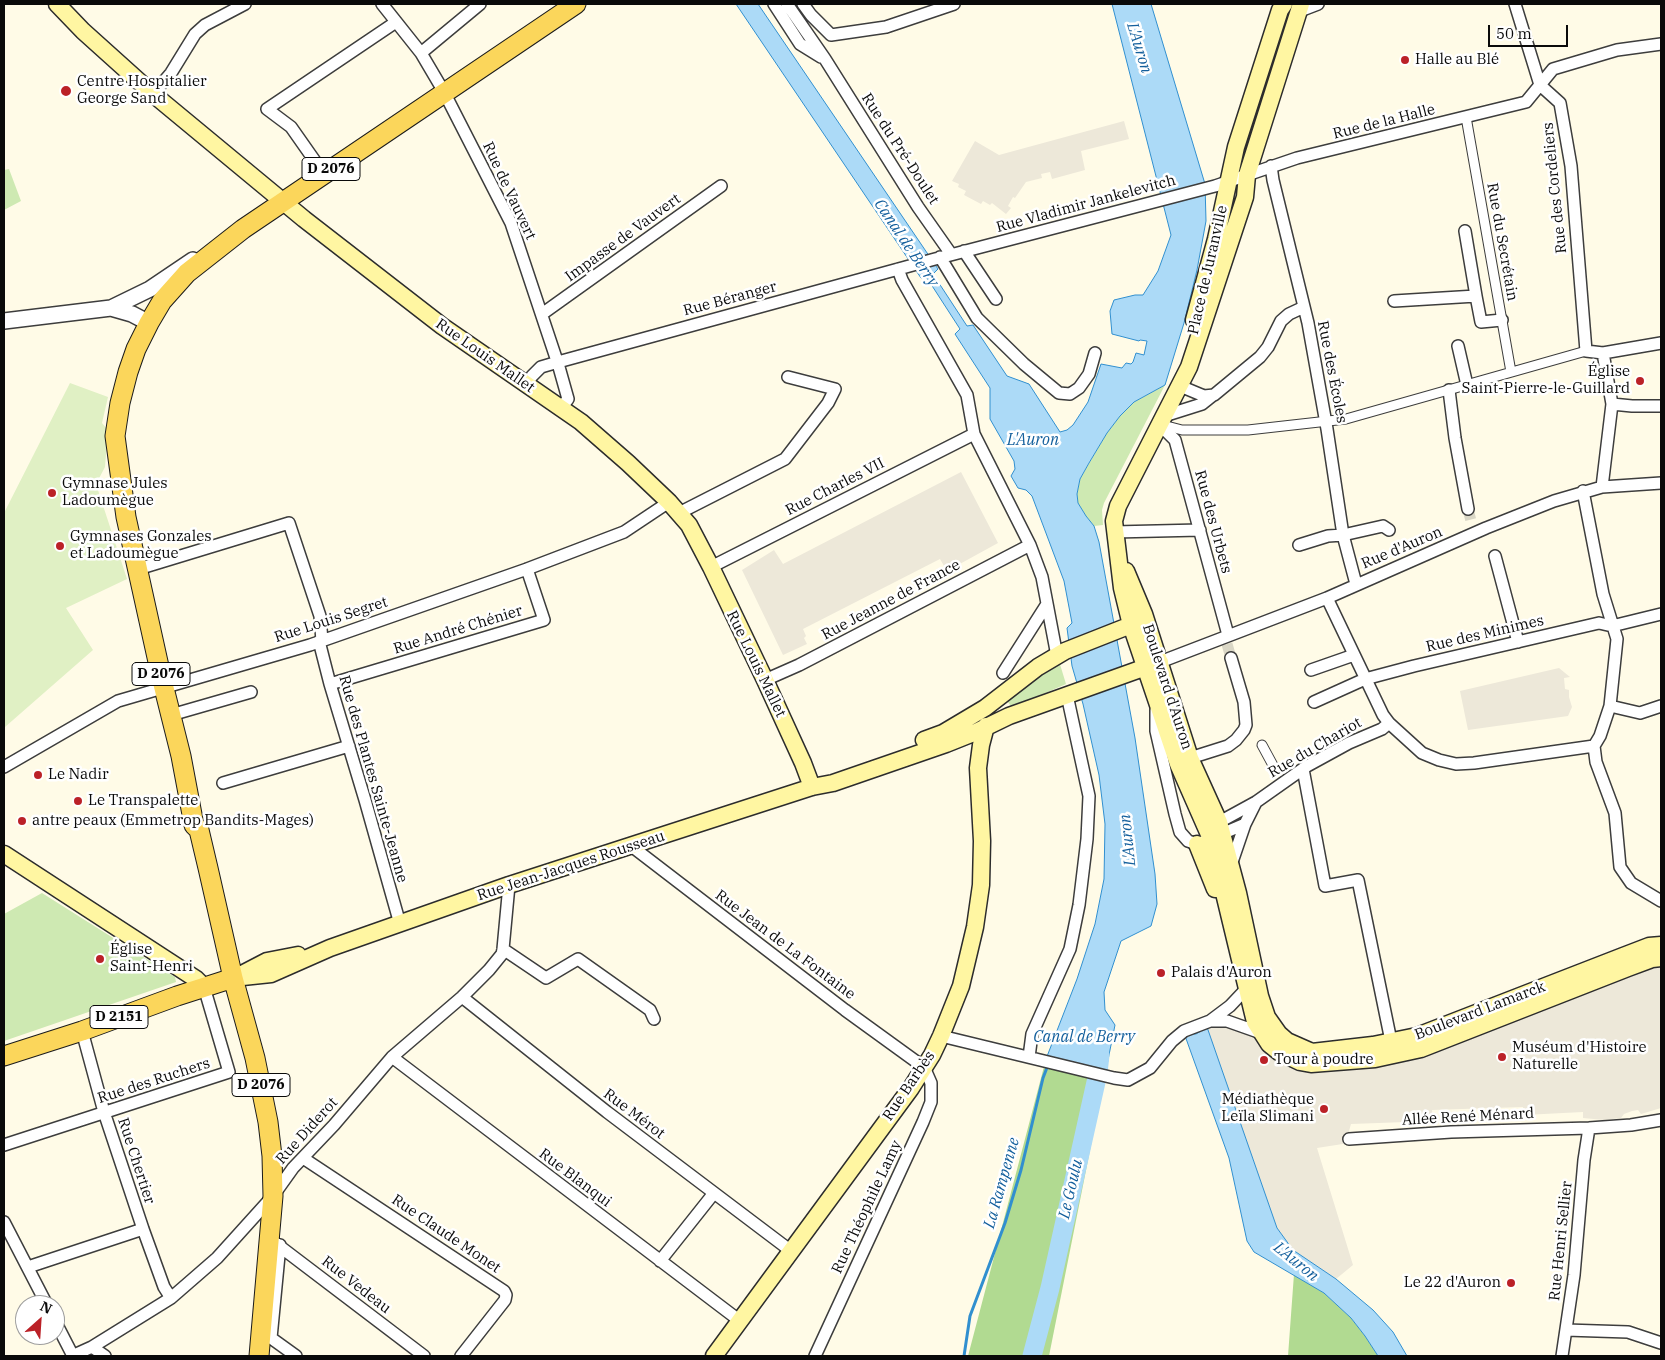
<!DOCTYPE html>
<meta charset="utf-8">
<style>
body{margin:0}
#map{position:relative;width:1665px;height:1360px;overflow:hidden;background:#fffbe7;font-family:"IBM Plex Serif",serif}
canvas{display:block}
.frame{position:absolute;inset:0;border:5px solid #0a0a0a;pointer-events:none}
.north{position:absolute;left:15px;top:1295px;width:50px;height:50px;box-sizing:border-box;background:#fff;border:1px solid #9d9d9d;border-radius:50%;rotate:26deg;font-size:14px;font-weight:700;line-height:20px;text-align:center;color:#0a0a0a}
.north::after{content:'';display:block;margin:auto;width:18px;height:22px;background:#bb2127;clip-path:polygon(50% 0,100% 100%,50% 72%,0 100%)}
.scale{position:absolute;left:1488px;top:25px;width:80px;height:22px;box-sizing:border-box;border:2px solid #0a0a0a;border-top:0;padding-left:6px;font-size:15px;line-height:18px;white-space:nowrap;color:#0a0a0a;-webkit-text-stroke:4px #fff;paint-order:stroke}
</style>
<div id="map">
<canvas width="1665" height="1360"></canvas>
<div class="frame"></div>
<div class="north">N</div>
<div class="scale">50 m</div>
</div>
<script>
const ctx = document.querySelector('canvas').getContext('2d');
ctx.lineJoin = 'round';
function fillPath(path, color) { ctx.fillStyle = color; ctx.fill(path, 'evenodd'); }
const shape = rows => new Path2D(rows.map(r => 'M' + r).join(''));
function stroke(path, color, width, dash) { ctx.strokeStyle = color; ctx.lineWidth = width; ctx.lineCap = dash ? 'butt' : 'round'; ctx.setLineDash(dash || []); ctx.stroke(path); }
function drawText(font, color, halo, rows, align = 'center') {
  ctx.font = font + ' "IBM Plex Serif",serif'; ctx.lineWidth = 5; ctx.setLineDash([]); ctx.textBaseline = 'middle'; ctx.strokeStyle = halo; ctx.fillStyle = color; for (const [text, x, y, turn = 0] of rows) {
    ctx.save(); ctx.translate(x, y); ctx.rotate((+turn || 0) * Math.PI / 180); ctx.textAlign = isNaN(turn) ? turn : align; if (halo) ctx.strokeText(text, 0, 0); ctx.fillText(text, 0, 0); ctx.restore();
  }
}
const green = shape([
 [9,169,21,201,4,210,4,170],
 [1165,385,1104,503,1102,510,1103,525,1094,526,1086,516,1078,503,1077,494,1080,479,1107,433,1120,416,1134,402],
 [1059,661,1066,684,1018,705,1011,706,1007,701],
 [42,893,175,977,176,982,4,1041,4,914]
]);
const forest = shape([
 [1046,1059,1105,1075,1049,1356,968,1356],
 [1294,1274,1324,1293,1351,1318,1365,1336,1378,1356,1288,1356]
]);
const pitch = shape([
 [70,383,108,397,102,423,108,430,105,467,96,484,127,579,66,608,93,650,5,727,4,726,4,513]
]);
const plaza = shape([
 [1124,121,1129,139,1081,151,1085,170,1052,179,1050,172,1041,174,1042,178,1026,182,1015,198,1013,197,1008,206,1011,208,1006,214,992,203,990,205,983,201,981,204,964,195,966,191,958,187,959,184,952,181,975,141,999,155],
 [961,472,998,543,947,571,940,559,803,629,806,636,804,638,807,644,783,655,742,570,774,550,783,564],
 [1559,668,1570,677,1564,678,1565,689,1569,690,1569,697,1572,707,1568,716,1468,730,1460,691],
 [1661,963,1661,1108,1641,1114,1638,1110,1632,1111,1624,1114,1621,1118,1604,1120,1583,1118,1583,1112,1524,1115,1523,1107,1432,1110,1433,1121,1351,1124,1349,1131,1349,1143,1317,1148,1353,1265,1336,1279,1293,1250,1277,1228,1207,1027,1220,1023,1250,1035,1294,1065]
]);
const water = shape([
 [736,4,758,4,938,269,933,274,967,326,973,325,1007,376,1029,384,1060,432,1067,430,1073,425,1088,402,1101,364,1122,368,1126,363,1131,364,1133,362,1136,353,1144,355,1147,341,1140,340,1139,341,1112,334,1110,311,1114,300,1135,295,1143,295,1158,271,1171,235,1112,4,1151,4,1205,184,1206,221,1197,270,1184,323,1165,385,1134,402,1120,416,1107,433,1089,463,1080,479,1077,494,1078,503,1086,516,1094,526,1099,542,1135,738,1155,874,1157,904,1151,926,1121,941,1104,992,1105,1010,1115,1025,1105,1075,1046,1059,1077,979,1095,924,1104,879,1105,824,1099,775,1083,704,1072,666,1067,628,1072,623,1064,581,1032,496,1026,490,1018,488,1011,476,1015,469,1014,461,990,419,990,388,955,334,960,329,927,278,921,278,736,4],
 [1207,1027,1277,1228,1293,1250,1336,1279,1373,1310,1393,1332,1407,1356,1378,1356,1365,1336,1351,1318,1324,1293,1254,1252,1247,1241,1229,1158,1184,1033,1196,1034,1207,1027]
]);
const stream = shape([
 [964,1356,970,1316,1005,1223,1021,1170,1043,1078,1048,1065]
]);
const river = shape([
 [1032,1356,1050,1288,1098,1073,1100,1055]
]);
const minorTunnel = shape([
 [1468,509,1472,525],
 [1227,644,1231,658]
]);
const pedestrian = shape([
 [1466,117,1511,372],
 [1159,424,1182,430,1248,430,1346,419,1586,351],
 [1262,745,1275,769]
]);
const minor = shape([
 [382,4,421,53,444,92,511,223,559,367,568,399,561,408],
 [774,4,800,44,821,57],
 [787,4,825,59,918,207,951,254],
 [803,4,811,15,831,35],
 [1303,4,1305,9,1318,4],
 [1515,4,1540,85,1560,103,1571,166,1586,351,1603,353,1661,343],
 [831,35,886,27,954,4],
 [421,53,480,4],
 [153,94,171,73,195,34,205,25,245,4],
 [1271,166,1273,180,1308,323,1327,429,1343,535,1356,584],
 [324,174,291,127,267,109,396,22],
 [1465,231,1476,296],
 [964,251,996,299],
 [940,257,977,318,1024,364,1059,393,1070,394,1079,388,1089,374,1095,353],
 [898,269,902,280,967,395,974,434,1030,545,1042,577,1057,656],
 [1394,301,1476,296,1481,322,1502,320],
 [542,314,721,186],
 [1458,346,1467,385],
 [526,386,532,376,541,367,558,362,935,259,1215,186,1297,158,1526,102,1553,69,1617,50,1661,44],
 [1180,386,1204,396,1214,395,1260,357,1268,347,1281,321,1289,314,1304,307],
 [1449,390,1455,438,1468,509],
 [1612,404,1632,406,1661,406],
 [1164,416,1202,404,1212,396],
 [1159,424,1175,440,1228,635],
 [1602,487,1612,404,1603,353],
 [679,513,785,459,828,403,835,389,788,377],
 [1114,532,1200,530],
 [1299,545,1328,536,1343,535,1383,526,1389,530],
 [1495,556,1518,642],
 [711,567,974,434],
 [138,569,289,523,320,616,322,641],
 [1327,598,1383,715,1389,723,1422,753,1439,760,1456,764,1474,763,1594,746,1600,736,1610,706,1617,639,1603,594,1583,491],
 [319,641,330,684,365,800,400,924],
 [1160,662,1327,598,1486,528,1554,501,1602,487,1661,483],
 [1311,670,1354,655],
 [1003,673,1047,604],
 [765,680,799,665,1030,545],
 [330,684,544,620,527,569],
 [1314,702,1365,679,1414,666,1599,623,1612,626,1661,614],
 [1610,706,1640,713,1661,706],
 [1156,710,1156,731,1175,814,1180,832,1188,841,1197,844,1202,842],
 [171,715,251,692],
 [1594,746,1596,762,1615,813,1620,867,1631,883,1661,901],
 [1190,758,1228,746,1236,740,1244,730,1246,725,1244,702,1231,658],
 [4,767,118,701,310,645,527,569,624,532,669,502],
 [1303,769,1325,886,1358,880,1391,1041],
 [223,783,349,746],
 [1214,825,1256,802,1307,766,1349,743,1382,729,1389,723],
 [1217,836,1245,824,1256,802],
 [630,845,845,1010,914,1060,924,1067,931,1083,931,1102,923,1122,815,1356],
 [1231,865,1245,824],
 [503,949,546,978,578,959,650,1010,654,1019],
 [462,997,607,1112,791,1251],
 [1210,1021,1227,1021,1261,1033],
 [82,1031,104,1112,143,1229,164,1287,171,1298],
 [941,1036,1114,1078,1128,1080,1150,1068,1172,1041,1184,1031,1210,1021,1230,1006,1247,988],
 [392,1057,740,1321],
 [1029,1057,1032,1034,1070,949,1079,905,1087,839,1089,796,1067,695],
 [1349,1139,1451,1132,1589,1128,1631,1125,1661,1120],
 [4,1145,229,1072,204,987],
 [303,1158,504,1291,506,1295,505,1300,461,1356],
 [4,1222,47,1305],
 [270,1239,424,1356],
 [280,1245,271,1338,296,1356],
 [660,1261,714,1193],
 [28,1267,143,1229],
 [55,1321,73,1356],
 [1566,1330,1628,1332,1661,1343],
 [92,1347,105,1356],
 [72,1356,92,1347,171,1298,217,1258,273,1196,293,1168,334,1125,392,1057,462,997,489,970,502,954,503,949,509,885],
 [1562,1356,1574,1275,1584,1160,1589,1128]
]);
const tertiary = shape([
 [111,308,132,314,149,323],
 [4,321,111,308,150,289,193,260]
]);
const secondary = shape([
 [57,4,83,31,153,94,304,219,442,326,581,422,628,463,669,502,689,525,711,567,765,680,803,763,812,787],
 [1301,4,1247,175,1245,197,1189,367,1118,506,1114,521,1122,588,1131,625,1178,764,1211,839,1255,1022,1269,1044,1279,1052,1300,1062,1311,1064,1375,1059,1421,1049,1628,968,1652,959,1661,958],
 [1194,320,1216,239,1236,147,1280,10,1284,4],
 [1126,571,1144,614,1190,758,1219,822,1238,893,1260,996,1267,1017,1279,1034,1287,1041,1312,1052,1373,1045,1417,1036,1623,956,1649,946,1661,945],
 [924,740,943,733,985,708,1038,667,1065,651,1131,625],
 [1197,844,1215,889],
 [4,854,196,979,204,987],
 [242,974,267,961,298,955],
 [233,978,271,974,330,948,509,885,812,787,833,783,946,744,976,732,1009,716,1160,662],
 [714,1356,911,1088,932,1055,941,1036,961,986,975,927,981,885,982,841,978,768,981,745,986,726]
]);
const primary = shape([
 [4,1056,82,1031,177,996,233,978],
 [259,1356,273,1196,272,1156,268,1122,255,1058,233,978,208,868,199,830,194,825,181,756,162,680,126,517,115,436,120,403,128,372,136,349,149,323,162,301,187,273,243,229,576,4]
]);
const markers = [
 [1405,60,5,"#bb2127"],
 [66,91,6,"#bb2127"],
 [1640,381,5,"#bb2127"],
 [52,493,5,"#bb2127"],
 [60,546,5,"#bb2127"],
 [38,775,5,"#bb2127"],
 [78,801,5,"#bb2127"],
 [22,821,5,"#bb2127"],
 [100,959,5,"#bb2127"],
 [1161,973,5,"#bb2127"],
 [1502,1057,5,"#bb2127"],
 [1264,1060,5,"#bb2127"],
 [1324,1109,5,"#bb2127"],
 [1511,1283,5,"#bb2127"]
];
const shields = [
 [331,169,58],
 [161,674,58],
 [119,1017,58],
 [261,1085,58]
];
const shieldNames = [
 ["D 2076",331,169],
 ["D 2076",161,674],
 ["D 2151",119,1017],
 ["D 2076",261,1085]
];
const poiNames = [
 ["Halle au Blé",1415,60],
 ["Centre Hospitalier",77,82],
 ["George Sand",77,99],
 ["Église",1630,372,"right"],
 ["Saint-Pierre-le-Guillard",1630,389,"right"],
 ["Gymnase Jules",62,484],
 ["Ladoumègue",62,501],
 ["Gymnases Gonzales",70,537],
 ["et Ladoumègue",70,554],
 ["Le Nadir",48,775],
 ["Le Transpalette",88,801],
 ["antre peaux (Emmetrop Bandits-Mages)",32,821],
 ["Église",110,950],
 ["Saint-Henri",110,967],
 ["Palais d'Auron",1171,973],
 ["Muséum d'Histoire",1512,1048],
 ["Naturelle",1512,1065],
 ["Tour à poudre",1274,1060],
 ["Médiathèque",1314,1100,"right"],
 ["Leïla Slimani",1314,1117,"right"],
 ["Le 22 d'Auron",1501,1283,"right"]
];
const streetNames = [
 ["Rue de la Halle",1384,122,-14],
 ["Rue du Pré-Doulet",900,149,57],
 ["Rue des Cordeliers",1555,188,-96],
 ["Rue de Vauvert",509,191,65],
 ["Rue Vladimir Jankelevitch",1086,204,-15],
 ["Impasse de Vauvert",623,238,-36],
 ["Rue du Secrétain",1502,242,80],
 ["Place de Juranville",1208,270,-77],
 ["Rue Béranger",730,299,-15],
 ["Rue Louis Mallet",485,356,35],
 ["Rue des Écoles",1332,372,79],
 ["Rue Charles VII",835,487,-27],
 ["Rue des Urbets",1213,522,75],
 ["Rue d'Auron",1402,548,-23],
 ["Rue Jeanne de France",891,600,-28],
 ["Rue Louis Segret",331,620,-18],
 ["Rue André Chénier",458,630,-17],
 ["Rue des Minimes",1485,634,-13],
 ["Rue Louis Mallet",756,664,64],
 ["Boulevard d'Auron",1167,687,72],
 ["Rue du Chariot",1315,748,-30],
 ["Rue des Plantes Sainte-Jeanne",373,779,74],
 ["Rue Jean-Jacques Rousseau",571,866,-18],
 ["Rue Jean de La Fontaine",785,945,37],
 ["Boulevard Lamarck",1480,1011,-21],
 ["Rue des Ruchers",154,1081,-18],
 ["Rue Barbès",909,1086,-56],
 ["Rue Mérot",634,1114,37],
 ["Allée René Ménard",1468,1117,-3],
 ["Rue Diderot",307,1131,-48],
 ["Rue Chertier",136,1161,72],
 ["Rue Blanqui",575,1178,37],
 ["Rue Théophile Lamy",867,1207,-65],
 ["Rue Claude Monet",446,1234,34],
 ["Rue Henri Sellier",1561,1241,-84],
 ["Rue Vedeau",356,1285,38]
];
const waterNames = [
 ["L'Auron",1139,48,73],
 ["Canal de Berry",906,243,56],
 ["L'Auron",1033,440],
 ["L'Auron",1128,840,-96],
 ["Canal de Berry",1084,1037],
 ["La Rampenne",1002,1183,-74],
 ["Le Goulu",1071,1189,-77],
 ["L'Auron",1296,1262,39]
];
fillPath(green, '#cee9b2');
fillPath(forest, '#b1da91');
fillPath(pitch, '#e0f0c4');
fillPath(plaza, '#ede8d9');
fillPath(water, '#acdaf7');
stroke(water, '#318fcf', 1);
stroke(stream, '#318fcf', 3);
stroke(river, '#acdaf7', 19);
stroke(minorTunnel, '#dad7c6', 11, [11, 5.5]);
stroke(pedestrian, '#3d3d3d', 11);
stroke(minor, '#3d3d3d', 14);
stroke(tertiary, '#3d3d3d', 18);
stroke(secondary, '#2c2c2c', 19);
stroke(primary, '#1b1b1b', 21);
stroke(pedestrian, '#fff', 9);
stroke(minor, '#fff', 11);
stroke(tertiary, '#fff', 15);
stroke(secondary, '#fff6a2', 16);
stroke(primary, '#fbd65b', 19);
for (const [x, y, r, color] of markers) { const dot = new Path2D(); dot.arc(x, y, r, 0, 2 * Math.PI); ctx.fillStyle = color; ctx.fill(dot); stroke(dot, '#fff', 2); }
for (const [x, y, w] of shields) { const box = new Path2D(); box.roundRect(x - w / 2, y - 11.5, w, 23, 4); ctx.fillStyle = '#fff'; ctx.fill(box); stroke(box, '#0a0a0a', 1); }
drawText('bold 14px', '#0a0a0a', null, shieldNames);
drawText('15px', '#0a0a0a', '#fff', poiNames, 'left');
drawText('15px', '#0a0a0a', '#fff', streetNames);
drawText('italic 16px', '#135f9c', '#fff', waterNames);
</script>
